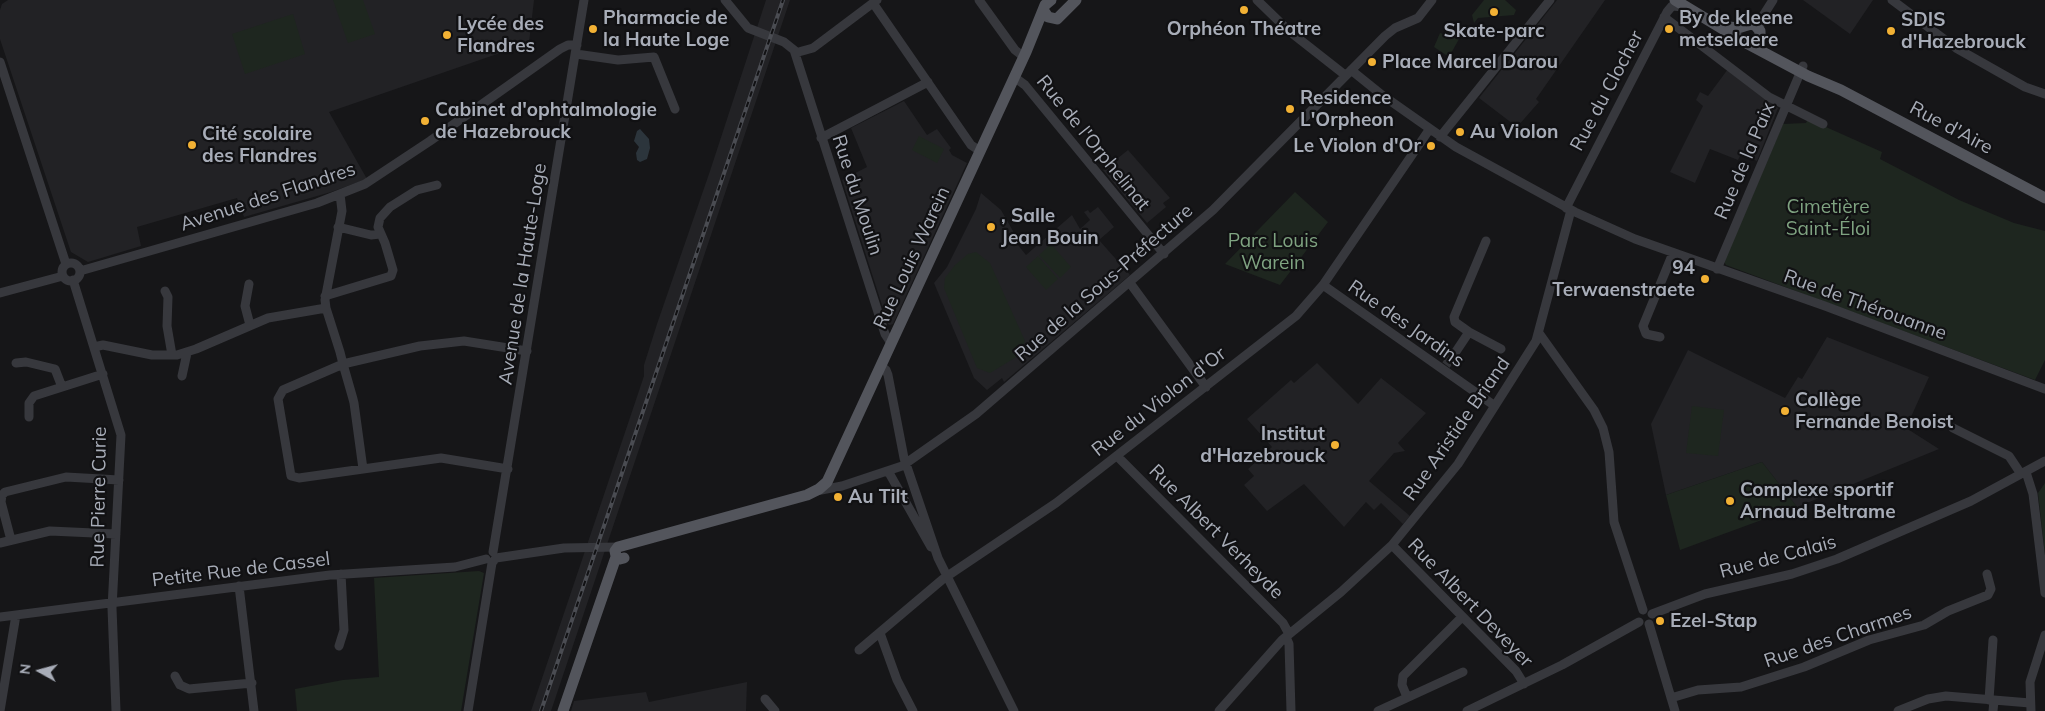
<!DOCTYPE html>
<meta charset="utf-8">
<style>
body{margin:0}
#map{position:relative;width:2045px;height:711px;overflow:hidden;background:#161618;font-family:Mulish,sans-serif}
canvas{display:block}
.north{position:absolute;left:15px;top:646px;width:50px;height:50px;-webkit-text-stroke:4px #111113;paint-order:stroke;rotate:277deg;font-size:14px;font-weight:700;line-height:20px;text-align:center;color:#a8adb8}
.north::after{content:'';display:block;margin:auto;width:18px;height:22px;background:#a8adb8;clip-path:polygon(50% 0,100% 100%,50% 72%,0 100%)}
</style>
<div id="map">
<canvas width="2045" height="711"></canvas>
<div class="north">N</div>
</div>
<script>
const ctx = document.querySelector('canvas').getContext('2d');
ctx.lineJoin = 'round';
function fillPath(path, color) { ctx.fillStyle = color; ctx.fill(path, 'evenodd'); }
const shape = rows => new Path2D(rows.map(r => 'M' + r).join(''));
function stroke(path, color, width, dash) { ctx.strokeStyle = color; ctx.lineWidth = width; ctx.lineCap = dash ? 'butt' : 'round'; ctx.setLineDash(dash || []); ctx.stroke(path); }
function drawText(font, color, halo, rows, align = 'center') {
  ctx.font = font + ' Mulish,sans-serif'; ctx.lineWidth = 4.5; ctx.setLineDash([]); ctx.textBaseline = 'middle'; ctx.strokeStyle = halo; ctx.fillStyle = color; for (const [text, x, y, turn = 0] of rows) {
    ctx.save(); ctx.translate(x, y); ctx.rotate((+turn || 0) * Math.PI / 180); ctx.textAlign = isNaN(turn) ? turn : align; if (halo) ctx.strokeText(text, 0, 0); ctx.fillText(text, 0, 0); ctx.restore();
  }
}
const built = shape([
 [8,0,534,0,529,43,329,112,367,179,331,192,244,217,237,198,137,227,141,246,88,262,71,252,0,39,0,10,2,4],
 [766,0,790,0,551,711,531,711,644,376,644,365,657,324,710,171],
 [1557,0,1605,0,1536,99,1539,102,1517,127,1479,98],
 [1803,0,1873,0,1850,34],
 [1728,69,1778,108,1757,161,1741,154,1738,160,1710,149,1695,183,1670,172,1703,106,1696,100,1700,92,1708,96],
 [904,101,927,135,937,129,951,148,949,150,952,155,967,163,893,324,890,325,888,324,842,180,867,167,851,128],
 [1128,150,1170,198,1163,203,1166,207,1147,223,1103,170],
 [981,193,1001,210,1017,238,1014,240,1026,255,1072,215,1080,229,1090,220,1084,212,1088,210,1090,213,1098,207,1114,227,1099,240,1130,275,1004,382,1002,378,987,390,974,378,934,283,947,267,976,209],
 [1827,337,1929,377,1906,428,1939,449,1797,507,1762,462,1666,495,1651,424,1688,350,1785,398,1798,377,1802,379],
 [1317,363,1358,404,1381,378,1426,413,1398,443,1405,451,1394,453,1369,481,1410,516,1403,524,1381,503,1374,510,1366,502,1344,527,1304,484,1267,511,1244,485,1254,476,1248,469,1272,447,1247,419,1291,380,1294,383],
 [747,682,746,711,571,711,574,701,646,692,649,702]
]);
const green = shape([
 [333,0,363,0,375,34,348,43],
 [1484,0,1505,0,1516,10,1514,15,1478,18,1474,23,1472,15],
 [293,14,305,54,245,74,232,34],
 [1440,33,1459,39,1449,57,1434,47],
 [1808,119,1882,152,1880,159,1959,200,2014,223,2045,231,2045,360,2035,380,1726,265,1724,262,1783,124,1806,123],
 [919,136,944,149,937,163,912,150],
 [1295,192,1328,222,1280,285,1225,264],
 [1051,244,1071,267,1060,278,1039,255],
 [976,252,990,263,1025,341,1018,356,990,373,977,368,944,288,945,278,955,265,968,254],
 [1038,256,1058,279,1046,290,1026,267],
 [1692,406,1724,410,1718,456,1686,453],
 [1762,462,1797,507,1680,550,1666,495],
 [2045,483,2045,554,2038,493],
 [479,571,484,573,461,711,297,711,295,689,343,680,379,677,374,578]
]);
const water = shape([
 [640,129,649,139,650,148,647,159,640,162,637,160,636,153,639,147,634,141,637,131]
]);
const minorTunnel = shape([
 [1446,365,1455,353]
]);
const minor = shape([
 [725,0,748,28,784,42,794,50,885,334,891,343],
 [979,0,1015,50,1024,57],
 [1257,0,1289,31,1345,75],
 [1892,0,1956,48,2025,87,2045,94],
 [873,3,971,145,980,151],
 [1664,17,1769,97,1823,124],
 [1759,30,1761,19,1773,0],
 [795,53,813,48,877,0],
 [576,54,618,60,654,57,675,109],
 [0,62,66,264],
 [1351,70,1382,95,1456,147,1575,212,1635,239,1825,306,2045,389],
 [1014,77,1025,85,1164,254],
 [1440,137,1550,0],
 [821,138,928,82],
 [340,194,342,211,325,300,326,308,340,352,343,364,353,399,354,403,363,469,299,478,291,476,278,399,283,390,343,364,420,346,464,341,527,351],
 [1566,208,1667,12,1672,6,1684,7],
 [338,227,371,235,380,234],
 '62 272a9 9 0 1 1 18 0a9 9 0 1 1-18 0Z',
 [1717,269,1803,66],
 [80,271,317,203,365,184,430,141,560,49,568,45,577,45],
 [73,280,121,435,112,608,116,711],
 [1130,283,1206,387],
 [249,284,245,306,250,325],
 [1323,285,1495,406],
 [165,291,168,297,167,326,172,355],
 [0,293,63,276],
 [325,296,391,276,393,270,385,243,378,227,380,218,390,207,417,190,437,185],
 [1469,332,1455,322,1454,317,1486,241],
 [1539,333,1594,410,1603,428,1609,452,1614,522,1643,610],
 [1660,337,1646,334,1643,326,1673,253],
 [94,347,103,345,152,355,177,355,196,349,268,318,326,308],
 [1455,353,1469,332,1501,349],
 [16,363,26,362,55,369,62,387],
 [881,366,886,370,888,375,904,458,938,558,1014,711],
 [182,376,187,353],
 [29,417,29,403,34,396,103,374],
 [1953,428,2009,456,2021,474],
 [1117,456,1283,623,1289,634],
 [363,469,441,458,508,469],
 [888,471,931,547],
 [2026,472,2033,494,2045,593],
 [816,491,842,486,902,466,976,414,1213,210,1385,36,1395,28,1418,18,1432,0],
 [11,540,1,502,2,495,5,492,66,477,119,480],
 [0,543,50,531,116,534],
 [1392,545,1516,671,1524,684],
 [493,552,584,0],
 [492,563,496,558,564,548,618,547],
 [239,586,254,711],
 [1652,614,1705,594,1792,574,1837,559,1971,501,2045,461],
 [0,617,330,575,455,567,486,559],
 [1649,624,1675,711],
 [880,633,897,680,913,711],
 [1286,637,1289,644,1291,711],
 [339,646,344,630,341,574],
 [859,650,943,579,1056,503,1296,316,1323,285,1429,130],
 [175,676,180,685,189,689,252,683],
 [1407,697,1402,685,1403,676,1462,617],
 [1671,698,1698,690,1741,687,1804,667,1869,640,1924,625,1948,611,1988,595,1991,589,1987,574],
 [765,699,775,711],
 [1989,700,1993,640],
 [0,711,16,615],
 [468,711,492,563],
 [1219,711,1282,640,1341,592,1392,545,1458,464,1536,341,1571,210],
 [1378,711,1463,672],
 [1467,711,1562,665,1639,622],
 [1898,711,1928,699,1946,696,2030,703],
 [1993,711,1994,701],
 [2031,711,2030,682,2045,635]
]);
const major = shape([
 [1675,0,1746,43,1808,76,1841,90,2045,198],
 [1044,11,1048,17,1057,19,1076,0],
 [1720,26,1738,28,1751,24,1756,26,1760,31,1760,38,1755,44,1749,44],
 [624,558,620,559,616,556,615,551,618,547,807,495,819,489,827,482,1026,52,1045,5,1051,0],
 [563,711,616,557]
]);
const rail = shape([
 [541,711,783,0]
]);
const markers = [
 [1244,10,5,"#f2b134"],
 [1494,12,5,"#f2b134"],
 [593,29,5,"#f2b134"],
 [1669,29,5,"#f2b134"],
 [1891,31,5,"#f2b134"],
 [447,35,5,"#f2b134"],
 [1372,62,5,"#f2b134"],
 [1290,109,5,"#f2b134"],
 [425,121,5,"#f2b134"],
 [1460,132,5,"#f2b134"],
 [192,145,5,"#f2b134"],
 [1431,146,5,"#f2b134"],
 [991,227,5,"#f2b134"],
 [1705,279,5,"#f2b134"],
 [1785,411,5,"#f2b134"],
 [1335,445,5,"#f2b134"],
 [838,497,5,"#f2b134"],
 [1730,501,5,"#f2b134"],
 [1660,621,5,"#f2b134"]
];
const poiNames = [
 ["Pharmacie de",603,18],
 ["la Haute Loge",603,40],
 ["By de kleene",1679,18],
 ["metselaere",1679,40],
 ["SDIS",1901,20],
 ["d'Hazebrouck",1901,42],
 ["Lycée des",457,24],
 ["Flandres",457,46],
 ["Orphéon Théatre",1244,29,"center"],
 ["Skate-parc",1494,31,"center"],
 ["Place Marcel Darou",1382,62],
 ["Residence",1300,98],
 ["L'Orpheon",1300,120],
 ["Cabinet d'ophtalmologie",435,110],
 ["de Hazebrouck",435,132],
 ["Au Violon",1470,132],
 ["Cité scolaire",202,134],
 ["des Flandres",202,156],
 ["Le Violon d'Or",1421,146,"right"],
 [", Salle",1001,216],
 ["Jean Bouin",1001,238],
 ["94",1695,268,"right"],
 ["Terwaenstraete",1695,290,"right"],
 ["Collège",1795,400],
 ["Fernande Benoist",1795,422],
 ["Institut",1325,434,"right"],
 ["d'Hazebrouck",1325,456,"right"],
 ["Complexe sportif",1740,490],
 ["Arnaud Beltrame",1740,512],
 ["Au Tilt",848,497],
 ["Ezel-Stap",1670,621]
];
const streetNames = [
 ["Rue du Clocher",1607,91,-62],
 ["Rue d'Aire",1951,128,28],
 ["Rue de l'Orphelinat",1093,143,51],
 ["Rue de la Paix",1745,161,-67],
 ["Rue du Moulin",857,195,72],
 ["Avenue des Flandres",268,197,-18],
 ["Rue Louis Warein",912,258,-65],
 ["Avenue de la Haute-Loge",523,274,-81],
 ["Rue de la Sous-Préfecture",1104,283,-41],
 ["Rue de Thérouanne",1865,305,20],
 ["Rue des Jardins",1406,324,35],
 ["Rue du Violon d'Or",1159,402,-38],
 ["Rue Aristide Briand",1457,429,-55],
 ["Rue Pierre Curie",99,497,-89],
 ["Rue Albert Verheyde",1216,532,45],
 ["Rue de Calais",1778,557,-15],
 ["Petite Rue de Cassel",241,570,-7],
 ["Rue Albert Deveyer",1470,603,46],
 ["Rue des Charmes",1838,637,-19]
];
const parkNames = [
 ["Cimetière",1828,207],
 ["Saint-Éloi",1828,229],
 ["Parc Louis",1273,241],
 ["Warein",1273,263]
];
fillPath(built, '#222225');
fillPath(green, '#1e261f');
fillPath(water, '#2c353c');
stroke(minorTunnel, '#333438', 9, [9, 4.5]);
stroke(minor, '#37383d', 9);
stroke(major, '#53555c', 11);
stroke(rail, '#4a4c52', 4);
stroke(rail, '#111113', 2, [5.5]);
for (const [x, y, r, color] of markers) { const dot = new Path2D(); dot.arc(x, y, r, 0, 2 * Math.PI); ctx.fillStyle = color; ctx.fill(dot); stroke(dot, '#111113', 2); }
drawText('bold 19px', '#a8adb8', '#111113', poiNames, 'left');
drawText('19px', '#a8adb8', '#111113', streetNames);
drawText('19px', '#7fa381', '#111113', parkNames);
</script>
